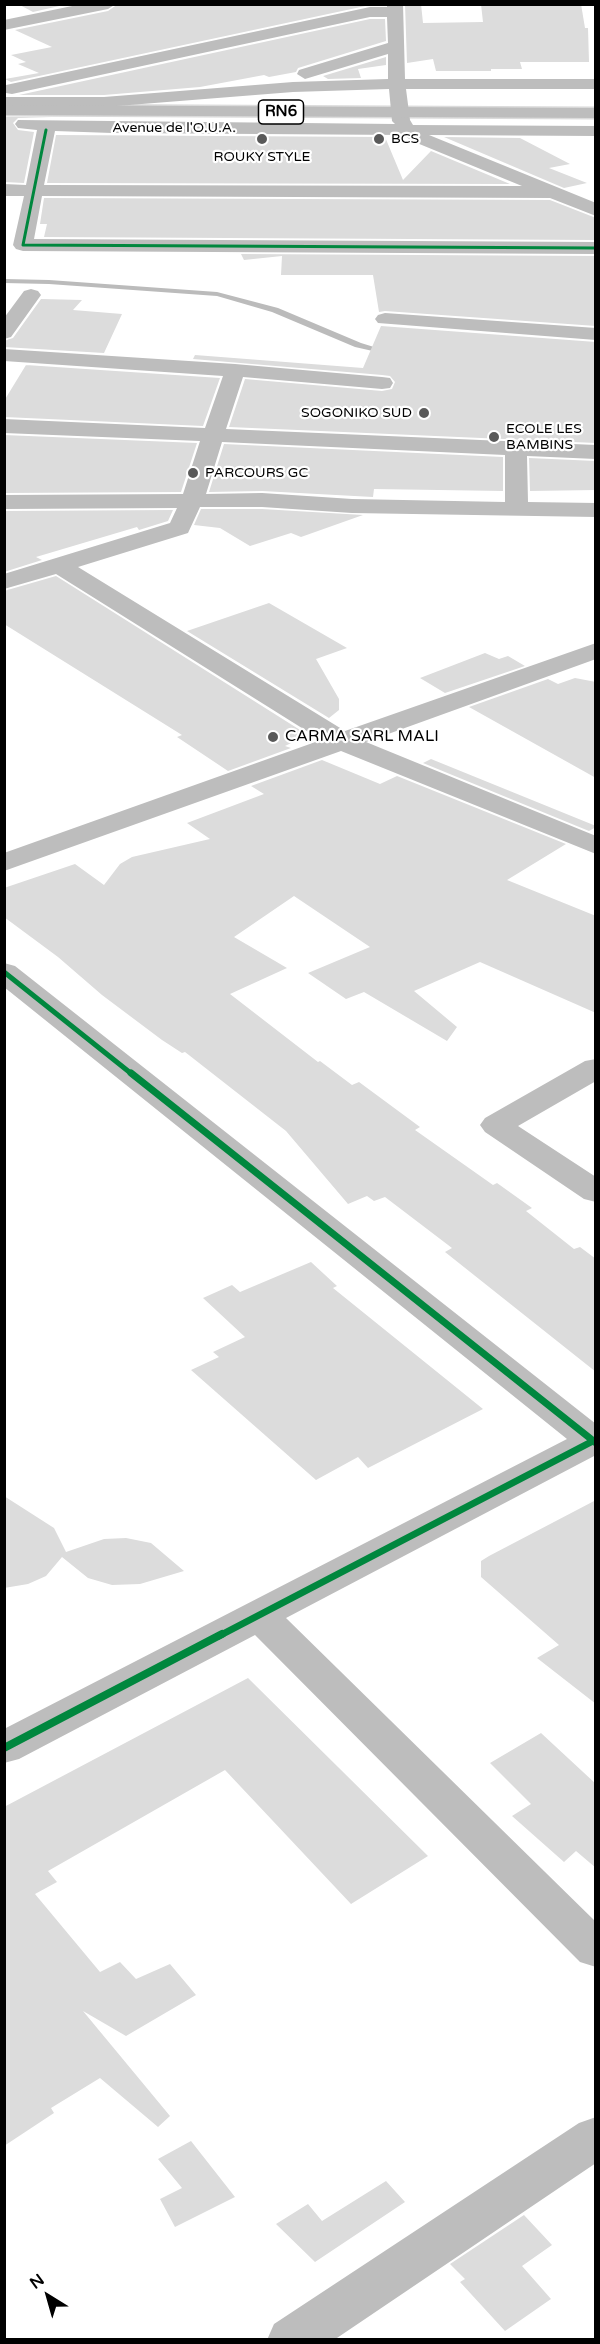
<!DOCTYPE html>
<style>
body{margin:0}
#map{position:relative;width:600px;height:2344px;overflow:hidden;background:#fff;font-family:"Varela Round",sans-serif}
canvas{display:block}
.frame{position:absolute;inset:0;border:6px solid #000;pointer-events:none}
.north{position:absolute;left:18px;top:2266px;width:60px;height:60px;-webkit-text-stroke:4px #fff;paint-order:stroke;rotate:323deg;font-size:16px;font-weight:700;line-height:24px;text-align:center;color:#000}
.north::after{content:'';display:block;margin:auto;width:21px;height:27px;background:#000;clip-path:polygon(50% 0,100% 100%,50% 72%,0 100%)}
</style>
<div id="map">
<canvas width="600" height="2344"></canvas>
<div class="frame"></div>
<div class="north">N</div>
</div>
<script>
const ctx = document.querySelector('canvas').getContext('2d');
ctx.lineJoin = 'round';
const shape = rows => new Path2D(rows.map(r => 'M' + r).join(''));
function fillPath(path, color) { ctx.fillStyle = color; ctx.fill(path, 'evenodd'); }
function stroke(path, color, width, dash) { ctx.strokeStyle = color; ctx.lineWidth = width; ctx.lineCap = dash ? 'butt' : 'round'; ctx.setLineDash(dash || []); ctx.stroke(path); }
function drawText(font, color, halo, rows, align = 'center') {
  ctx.font = font + ' "Varela Round",sans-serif'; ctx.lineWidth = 4.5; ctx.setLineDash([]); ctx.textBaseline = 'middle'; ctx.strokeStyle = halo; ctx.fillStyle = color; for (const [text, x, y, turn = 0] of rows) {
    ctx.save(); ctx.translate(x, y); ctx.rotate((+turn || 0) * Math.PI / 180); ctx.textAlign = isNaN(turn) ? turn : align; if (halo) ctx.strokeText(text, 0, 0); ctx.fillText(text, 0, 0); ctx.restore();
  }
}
const stream = shape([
 [4,279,49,280,217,292,278,308,361,343,390,352,386,354,355,347,272,312,217,296,49,284,4,283,4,279]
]);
const building = shape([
 [18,4,68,4,33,12],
 [118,4,385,4,385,5,370,5,11,82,5,79,39,73,18,64,26,62,11,55,52,47,15,30,108,11],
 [405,4,421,4,423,23,483,22,481,4,581,4,585,28,588,28,589,62,520,62,522,69,491,69,491,71,436,71,433,59,407,63],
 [370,19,385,19,386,41,298,68,296,72,269,77,264,75,200,87,104,95,19,95],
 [386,57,386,65,358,69,361,78,328,79,323,76],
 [4,117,52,117,18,118,13,123,18,130,34,132,24,183,4,182],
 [56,135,385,137,403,180,431,151,510,184,47,183],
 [444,137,520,138,570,164,549,168,587,183,564,188],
 [44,198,550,200,596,218,596,240,44,237,47,224,40,224],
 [241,254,596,256,596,326,385,311,379,312,373,275,281,275,282,256,244,260],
 [41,299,82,300,73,310,122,314,104,353,4,347,4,341,13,338],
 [381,326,596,342,596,443,229,427,245,379,382,391,392,389,395,382,390,376,382,375,193,359,195,355,363,368],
 [11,364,220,378,203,426,4,417,4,401,26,365],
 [4,435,197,443,181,492,4,493],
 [224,444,503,457,503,491,374,489,373,497,262,491,209,492],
 [529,458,596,461,596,490,530,491],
 [201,509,262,509,363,515,301,537,291,533,250,546,220,528,194,525],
 [173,510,168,521,139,530,137,527,36,557,42,560,4,572,4,511],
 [56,576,308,735,285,746,291,748,228,771,177,737,182,735,4,624,4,591],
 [269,603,347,648,316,659,339,699,339,710,329,718,187,631],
 [485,653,499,659,508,656,525,666,445,693,420,678],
 [575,678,596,682,596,778,469,707,548,679,558,684],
 [431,759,596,826,596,827,589,831,423,763],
 [322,760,380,784,397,776,566,844,507,880,596,916,596,1013,480,962,414,991,457,1027,447,1041,364,992,346,999,308,973,370,947,294,896,234,937,287,968,230,994,318,1062,320,1061,352,1085,359,1082,420,1127,415,1130,493,1185,497,1183,532,1208,526,1211,574,1249,580,1247,596,1259,596,1372,445,1252,452,1248,385,1197,374,1201,367,1196,348,1204,286,1131,185,1052,182,1053,162,1040,102,995,58,957,4,917,4,888,75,864,104,885,120,864,132,857,210,839,187,823,264,794,251,786],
 [311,1262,337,1286,333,1288,483,1409,368,1468,358,1457,316,1480,191,1370,219,1357,213,1352,245,1337,203,1298,232,1285,240,1292],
 [4,1496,54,1528,66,1552,104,1539,126,1538,151,1543,184,1571,140,1584,112,1585,88,1578,62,1557,46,1576,28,1584,4,1588],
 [596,1500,596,1704,537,1658,559,1645,481,1577,481,1561,489,1556],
 [248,1678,428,1856,351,1904,225,1770,48,1871,57,1882,35,1894,100,1972,120,1962,136,1979,170,1964,196,1995,126,2036,83,2011,170,2116,158,2127,100,2078,51,2108,54,2113,4,2146,4,1807],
 [541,1733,596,1784,596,1868,576,1851,564,1862,512,1816,531,1804,490,1763],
 [191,2141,235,2197,175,2227,160,2199,182,2188,158,2159],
 [386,2181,405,2202,315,2262,276,2224,308,2204,322,2221],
 [524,2215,552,2245,522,2266,551,2299,505,2331,460,2282,465,2279,450,2264]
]);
const minor = shape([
 [82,4,116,4,108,9,4,30,4,20,82,4],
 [387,4,403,4,405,79,596,79,596,89,406,89,410,120,413,125,596,126,596,136,429,135,596,203,596,216,550,198,42,196,34,239,596,242,596,254,23,251,16,249,13,245,24,196,4,196,4,184,26,185,37,130,18,128,15,124,18,120,395,124,392,121,389,89,293,92,104,107,4,107,4,97,104,97,293,82,388,79,388,54,305,79,297,74,299,70,388,43,387,17,370,17,12,94,6,93,6,85,370,7,387,7,387,4],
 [55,131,112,133,404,135,412,141,522,186,44,185,55,131],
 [31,289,38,291,41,295,11,337,4,339,4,318,24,291,31,289],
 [385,313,596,328,596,340,378,323,375,319,378,315,385,313],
 [4,349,235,364,382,377,390,378,393,383,390,388,382,389,243,377,226,429,596,445,596,459,527,456,528,502,596,503,596,517,352,513,262,507,200,507,188,533,78,567,345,731,596,643,596,659,366,742,596,836,596,854,341,751,4,871,4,853,321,740,56,574,4,589,4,574,170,523,177,508,4,509,4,495,183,494,200,441,4,433,4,419,205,428,223,376,4,361,4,349],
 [222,442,505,455,505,502,352,499,262,493,206,494,222,442],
 [4,963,15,966,596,1424,596,1455,286,1618,596,1922,596,1967,580,1962,255,1635,19,1759,4,1763,4,1729,567,1439,4,987,4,963],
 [596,1059,596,1081,518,1126,596,1177,596,1202,584,1199,485,1132,480,1125,485,1118,585,1061,596,1059],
 [596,2117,596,2163,334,2340,267,2340,274,2324,579,2123,596,2117]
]);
const highway = shape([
 [4,105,596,108,596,118,4,115,4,105]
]);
const cyclewayFar3 = shape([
 [46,130,23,245,596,248]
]);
const cyclewayFar2 = shape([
 [4,972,133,1075]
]);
const cyclewayFar1 = shape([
 [131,1073,596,1443],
 [219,1636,593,1441]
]);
const cycleway = shape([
 [4,1748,222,1634]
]);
const markers = [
 [262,139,6,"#595959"],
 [379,139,6,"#595959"],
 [424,413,6,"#595959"],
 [494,437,6,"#595959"],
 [193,473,6,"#595959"],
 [273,737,6,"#595959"]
];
const farStreetnames = [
 ["Avenue de l'O.U.A.",174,128]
];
const farPoinames = [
 ["BCS",391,139],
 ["ROUKY STYLE",262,157,"center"],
 ["SOGONIKO SUD",412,413,"right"],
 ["ECOLE LES",506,429],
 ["BAMBINS",506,445],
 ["PARCOURS GC",205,473]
];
const shields = [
 [281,112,45]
];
const shieldNames = [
 ["RN6",281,112]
];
const poiNames = [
 ["CARMA SARL MALI",285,737]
];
fillPath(stream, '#bbb');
fillPath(building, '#dcdcdc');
stroke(highway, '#dbdbdb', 3);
fillPath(minor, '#bdbdbd');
fillPath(highway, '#bdbdbd');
stroke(cyclewayFar3, '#00873e', 3);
stroke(cyclewayFar2, '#00873e', 5);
stroke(cyclewayFar1, '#00873e', 7);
stroke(cycleway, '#00873e', 8);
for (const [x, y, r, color] of markers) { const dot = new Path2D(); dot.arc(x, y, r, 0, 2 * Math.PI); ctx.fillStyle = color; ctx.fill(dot); stroke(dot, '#fff', 2); }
drawText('14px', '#000', '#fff', farStreetnames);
drawText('14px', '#000', '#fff', farPoinames, 'left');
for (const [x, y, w] of shields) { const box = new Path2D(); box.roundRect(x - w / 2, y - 12, w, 24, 4.5); ctx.fillStyle = '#fff'; ctx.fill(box); stroke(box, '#000', 1.5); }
drawText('bold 15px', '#000', null, shieldNames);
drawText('16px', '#000', '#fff', poiNames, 'left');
</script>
